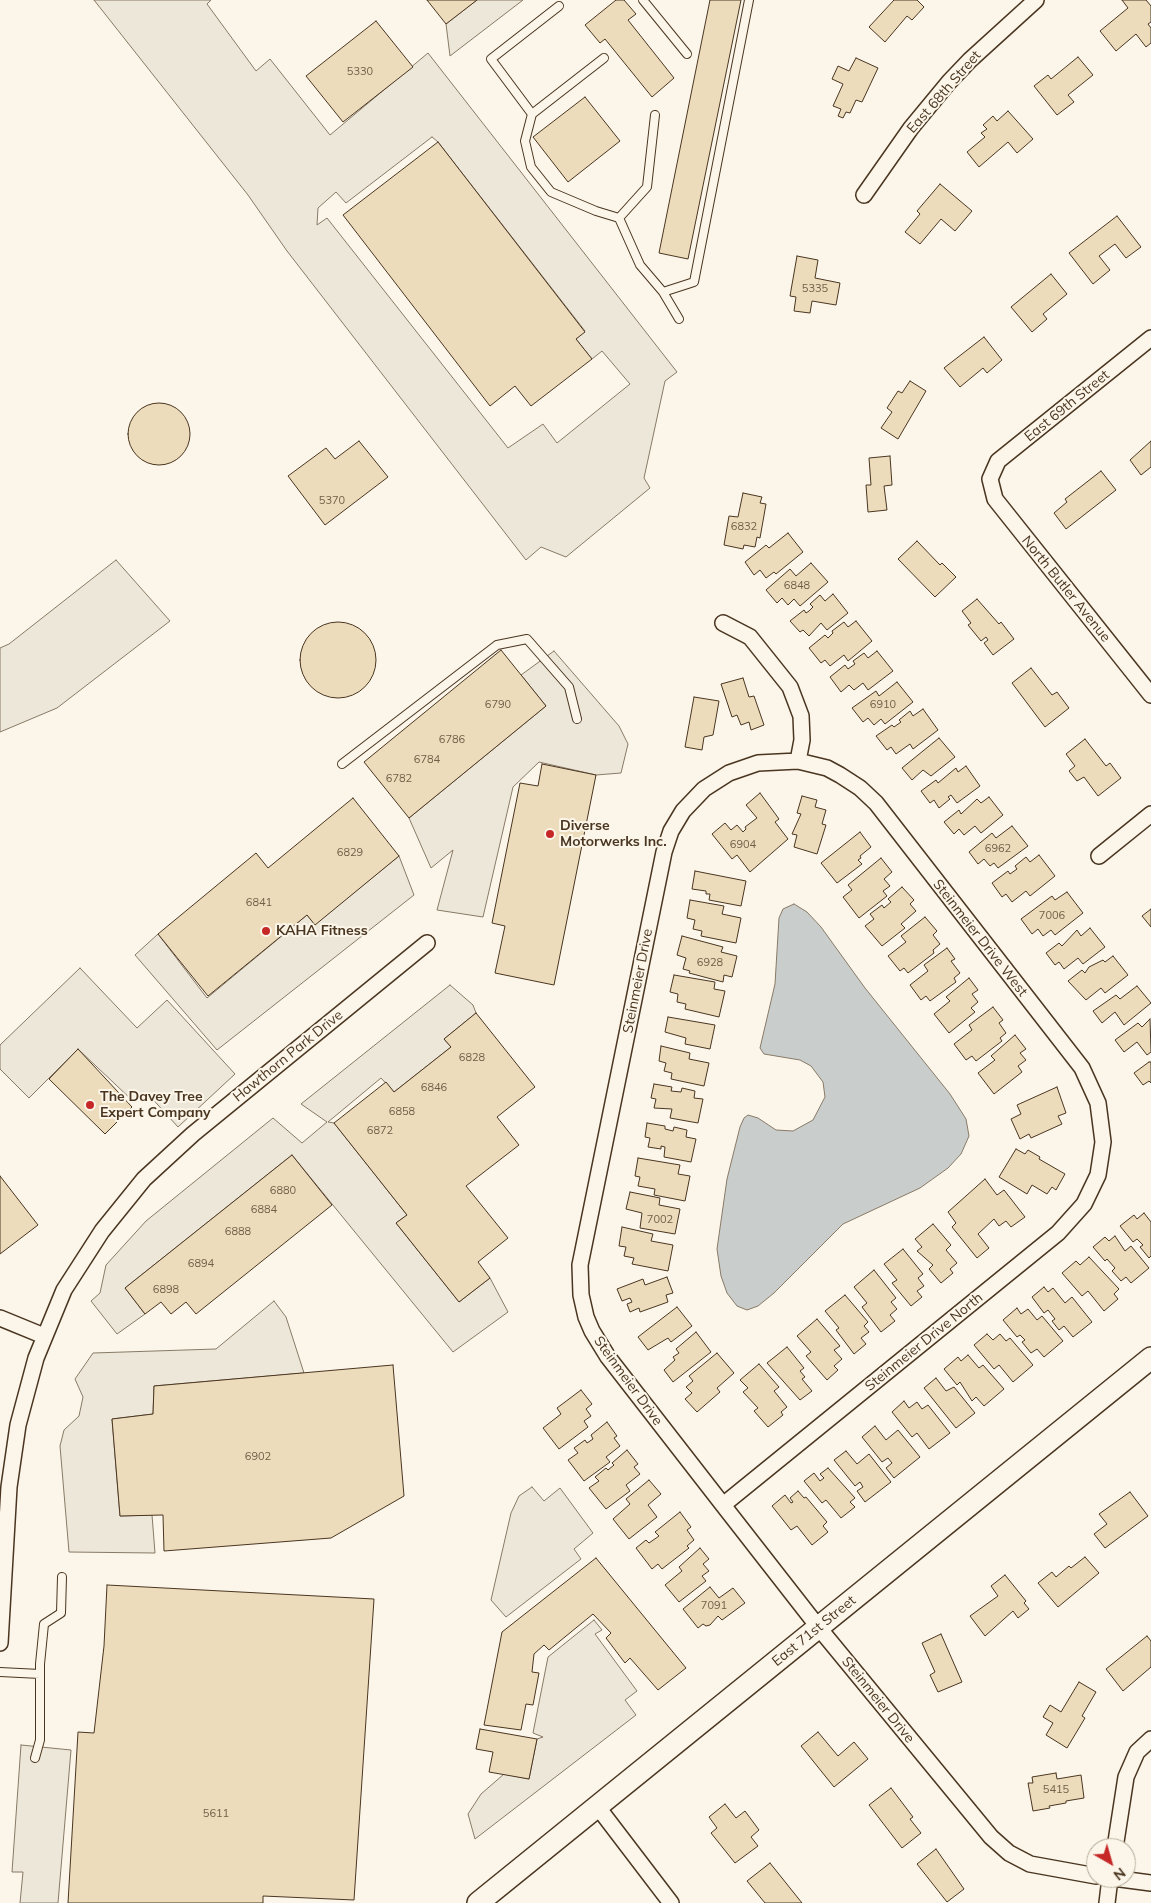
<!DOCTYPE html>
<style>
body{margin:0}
#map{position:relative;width:1151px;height:1903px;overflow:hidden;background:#fbf6e9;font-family:Mulish,sans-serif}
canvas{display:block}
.north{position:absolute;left:1086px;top:1838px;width:50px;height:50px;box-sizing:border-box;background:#fbf6e9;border:1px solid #b4a999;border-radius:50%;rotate:142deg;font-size:14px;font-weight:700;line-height:20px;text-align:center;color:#4a3520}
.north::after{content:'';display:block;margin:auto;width:18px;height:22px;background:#c62828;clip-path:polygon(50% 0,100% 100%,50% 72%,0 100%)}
</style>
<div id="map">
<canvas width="1151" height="1903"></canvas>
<div class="north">N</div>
</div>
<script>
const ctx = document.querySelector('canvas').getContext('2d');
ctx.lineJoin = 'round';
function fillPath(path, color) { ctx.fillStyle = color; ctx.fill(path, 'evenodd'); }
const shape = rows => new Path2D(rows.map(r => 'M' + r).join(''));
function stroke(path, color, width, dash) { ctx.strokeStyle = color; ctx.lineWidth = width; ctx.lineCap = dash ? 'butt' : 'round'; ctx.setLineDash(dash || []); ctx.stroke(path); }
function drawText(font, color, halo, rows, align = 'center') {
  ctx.font = font + ' Mulish,sans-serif'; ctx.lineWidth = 4; ctx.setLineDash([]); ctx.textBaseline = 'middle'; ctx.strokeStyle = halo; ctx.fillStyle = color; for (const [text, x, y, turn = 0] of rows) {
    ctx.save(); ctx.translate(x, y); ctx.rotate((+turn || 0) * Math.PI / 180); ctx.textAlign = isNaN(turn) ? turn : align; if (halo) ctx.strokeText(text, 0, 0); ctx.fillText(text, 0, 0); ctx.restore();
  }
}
const parking = shape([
 [94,0,211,0,207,4,256,71,270,59,330,135,428,53,677,372,665,381,644,478,650,488,566,557,541,547,526,560,287,251,248,195,94,0],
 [432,137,438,142,585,331,576,339,592,359,602,351,630,384,557,443,543,424,508,448,327,218,317,225,318,208,336,192,346,203,432,137],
 [477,0,523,0,450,56,446,24,477,0],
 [116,560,170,621,57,708,0,732,0,648,9,644,116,560],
 [554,651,619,726,628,744,621,773,596,775,539,762,513,787,483,917,437,910,453,850,431,868,409,818,546,706,521,675,554,651],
 [399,856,414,895,217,1050,135,955,158,934,207,998,307,915,315,924,399,856],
 [80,968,137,1028,167,1000,235,1074,178,1127,148,1094,134,1102,78,1049,29,1098,0,1069,0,1045,80,968],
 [450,985,473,1005,476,1013,444,1039,451,1047,394,1092,381,1078,328,1122,334,1123,407,1215,396,1223,459,1302,490,1278,508,1312,453,1352,292,1155,125,1288,145,1314,117,1334,91,1301,100,1293,106,1265,146,1221,273,1118,302,1143,327,1122,301,1104,450,985],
 [274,1301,286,1317,304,1373,154,1386,153,1414,112,1419,120,1516,152,1515,155,1553,69,1552,60,1446,64,1430,79,1416,83,1397,75,1379,93,1353,216,1349,274,1301],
 [532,1487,544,1501,560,1488,593,1533,574,1549,581,1559,506,1617,491,1600,511,1513,519,1496,532,1487],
 [594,1620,602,1630,595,1634,637,1691,625,1700,636,1715,475,1839,468,1814,481,1794,504,1774,529,1779,537,1739,543,1737,533,1733,548,1657,594,1620],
 [21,1745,71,1750,58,1903,20,1903,23,1872,12,1872,21,1745]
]);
const water = shape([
 [794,904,807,912,821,927,865,988,950,1094,966,1119,969,1136,961,1154,948,1168,920,1188,843,1224,774,1293,758,1306,747,1310,737,1306,727,1293,721,1276,717,1249,727,1179,740,1127,744,1118,748,1115,758,1118,776,1130,793,1131,813,1120,825,1097,823,1082,811,1066,800,1060,764,1054,760,1048,775,984,779,918,783,909,794,904]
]);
const building = shape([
 [427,0,477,0,446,24,427,0],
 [616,0,624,0,636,14,628,20,674,78,652,97,605,39,600,43,585,25,616,0],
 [710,0,741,0,688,259,659,253,710,0],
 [894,0,917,0,924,7,912,20,907,16,885,42,869,27,894,0],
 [1122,0,1146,0,1151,6,1151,22,1148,24,1151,28,1151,43,1146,47,1136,34,1116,51,1100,31,1128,8,1122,0],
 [376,21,413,67,343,122,306,76,376,21],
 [1078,57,1093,75,1068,95,1074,102,1057,115,1034,86,1048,75,1051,79,1078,57],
 [856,58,878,68,862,102,856,100,850,113,846,112,843,118,838,116,841,109,833,106,843,84,832,79,838,66,849,71,856,58],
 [585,97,620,141,568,182,533,137,585,97],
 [1008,111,1033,139,1017,153,1008,142,979,167,967,152,985,137,981,133,987,129,983,125,993,116,997,121,1008,111],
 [438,142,585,332,576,339,592,359,531,406,515,386,490,406,343,215,438,142],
 [940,184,972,211,955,231,941,219,920,244,905,232,920,214,917,211,940,184],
 [1117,216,1141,247,1126,258,1115,244,1099,256,1110,270,1093,284,1069,253,1117,216],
 [797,256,818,260,815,278,840,283,836,305,812,301,810,313,794,311,796,297,790,296,797,256],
 [1051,274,1067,294,1043,314,1047,319,1032,332,1011,307,1051,274],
 [984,337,1002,360,987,373,983,368,960,387,944,368,984,337],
 [910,381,926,391,898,439,881,428,892,412,887,408,898,391,902,393,910,381],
 '128 434a31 31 0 1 1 62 0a31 31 0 1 1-62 0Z',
 [359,441,388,477,325,525,288,476,326,448,335,459,359,441],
 [1151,441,1151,467,1141,475,1130,460,1151,441],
 [890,456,892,485,884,486,887,510,868,512,866,485,871,485,869,458,890,456],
 [1101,471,1116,490,1066,529,1054,513,1067,502,1065,499,1101,471],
 [743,493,762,497,760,503,766,504,760,538,757,537,755,547,744,545,743,549,724,545,729,516,738,517,743,493],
 [788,533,803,552,776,574,774,572,766,578,760,570,754,575,745,562,766,545,769,548,788,533],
 [917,541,940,565,942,563,956,577,935,597,898,559,917,541],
 [811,563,828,582,800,606,794,599,788,605,782,598,777,603,766,590,790,569,796,576,811,563],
 [833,594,848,613,827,630,821,623,809,636,803,630,800,632,790,621,804,610,806,613,809,611,813,607,810,604,820,595,825,601,833,594],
 [977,599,999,624,1001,622,1014,639,993,655,984,643,988,640,986,637,981,641,968,625,971,623,962,611,977,599],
 [856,621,872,641,848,661,844,655,830,666,825,660,821,663,809,648,825,635,828,638,833,633,832,631,844,622,848,627,856,621],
 '300 660a38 38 0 1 1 76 0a38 38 0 1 1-76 0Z',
 [501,650,546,706,409,818,364,762,501,650],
 [877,651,893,671,868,690,863,683,854,690,849,685,841,692,830,677,845,665,848,669,855,664,853,661,864,653,868,658,877,651],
 [1031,668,1052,695,1057,692,1069,708,1045,727,1012,683,1031,668],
 [743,678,749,697,754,696,764,725,751,730,749,722,741,725,737,715,732,717,721,684,743,678],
 [897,682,913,702,885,724,881,719,874,725,868,718,863,722,852,708,876,691,879,696,897,682],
 [694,697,719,701,713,735,704,737,702,750,685,747,694,697],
 [923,709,938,730,913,749,910,744,896,754,891,747,887,750,876,736,892,725,894,727,901,722,899,720,910,711,913,716,923,709],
 [939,738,955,757,931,776,923,770,912,780,902,768,939,738],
 [1085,739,1106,766,1110,763,1121,778,1098,796,1084,777,1077,781,1069,771,1075,766,1066,754,1085,739],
 [542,764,596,775,554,985,495,973,505,926,492,923,520,783,538,786,542,764],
 [966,766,980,786,957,803,951,795,948,797,950,799,939,808,934,800,930,803,921,791,936,780,938,783,956,768,958,772,966,766],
 [760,793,779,819,775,822,788,839,750,872,737,855,732,859,712,834,725,823,731,830,737,825,743,832,746,829,745,827,757,818,746,805,760,793],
 [802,796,817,800,815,807,826,810,822,824,826,825,817,854,794,847,797,835,792,834,801,814,797,813,802,796],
 [989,797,1003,815,981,833,975,826,964,835,959,829,954,834,944,822,959,810,961,814,977,799,981,803,989,797],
 [353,798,399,856,315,925,307,915,208,996,158,934,256,853,268,868,353,798],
 [1012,826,1028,846,998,868,994,863,990,866,984,859,978,864,969,852,992,833,996,838,1012,826],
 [860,832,871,847,860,856,861,858,858,860,862,864,837,883,821,863,860,832],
 [1039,855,1055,876,1030,896,1026,891,1012,902,1006,894,1002,897,992,883,1008,871,1010,874,1017,869,1015,866,1026,857,1030,862,1039,855],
 [881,858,892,872,884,879,890,886,883,891,887,896,859,918,843,897,852,890,848,885,881,858],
 [695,871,746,881,741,906,709,900,710,894,706,894,706,891,692,889,695,871],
 [902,887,914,900,910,904,916,911,901,924,905,928,882,946,865,926,874,919,870,914,882,905,884,908,891,902,888,899,902,887],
 [1067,892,1083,913,1055,935,1051,930,1043,936,1038,929,1032,934,1021,919,1052,896,1055,900,1067,892],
 [690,900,724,906,722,914,741,918,736,943,701,936,702,931,693,929,695,920,687,918,690,900],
 [1151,909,1151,927,1142,916,1151,909],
 [925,917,937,931,933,935,940,944,933,950,934,953,908,973,904,968,900,971,888,956,906,942,901,936,925,917],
 [1090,928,1105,947,1083,964,1078,958,1064,969,1059,962,1055,965,1046,953,1059,943,1062,946,1077,930,1081,936,1090,928],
 [682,936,723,947,721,952,737,956,732,977,724,975,723,982,689,973,690,971,683,969,686,958,677,955,682,936],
 [947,948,955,959,951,961,960,973,954,978,956,982,930,1001,926,996,921,1000,910,985,928,971,924,965,947,948],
 [1113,956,1128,975,1105,993,1101,988,1086,1000,1068,981,1082,970,1085,973,1089,967,1103,960,1105,962,1113,956],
 [674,975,715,982,714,989,725,991,719,1017,685,1009,686,1004,677,1002,678,994,670,992,674,975],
 [969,978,978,990,972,994,978,1002,971,1008,975,1012,949,1033,934,1014,950,1001,946,997,969,978],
 [1137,986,1151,1003,1124,1025,1115,1012,1102,1023,1093,1011,1116,995,1120,999,1137,986],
 [993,1007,1003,1020,999,1023,1006,1033,1000,1038,1002,1041,976,1061,972,1056,966,1060,954,1044,972,1030,969,1025,993,1007],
 [476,1013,535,1087,497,1117,519,1145,466,1186,508,1238,478,1262,490,1278,459,1302,396,1223,407,1215,334,1123,386,1082,394,1092,451,1047,444,1039,476,1013],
 [668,1017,715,1025,710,1049,685,1044,686,1038,665,1032,668,1017],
 [1150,1019,1151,1052,1147,1055,1137,1042,1124,1052,1115,1040,1138,1023,1142,1027,1150,1019],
 [1015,1035,1026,1049,1020,1053,1026,1060,1018,1066,1022,1072,994,1094,978,1073,995,1060,991,1056,1015,1035],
 [661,1046,690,1053,689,1059,709,1063,704,1086,671,1079,672,1073,664,1071,666,1063,659,1061,661,1046],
 [78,1049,132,1107,105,1134,49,1079,78,1049],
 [1149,1062,1151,1062,1151,1083,1149,1081,1143,1085,1134,1073,1149,1062],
 [654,1084,672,1087,671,1091,681,1092,682,1088,695,1091,694,1098,703,1099,698,1123,670,1118,672,1109,654,1108,656,1099,651,1098,654,1084],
 [1057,1087,1066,1113,1058,1116,1062,1124,1031,1138,1029,1134,1020,1139,1011,1119,1021,1114,1017,1105,1057,1087],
 [647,1123,665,1126,665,1129,673,1131,674,1127,687,1130,686,1137,696,1139,691,1162,664,1157,665,1147,661,1146,661,1149,648,1147,650,1138,645,1137,647,1123],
 [1016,1149,1025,1154,1028,1150,1040,1157,1039,1159,1065,1174,1056,1190,1052,1187,1047,1194,1032,1185,1027,1194,999,1177,1016,1149],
 [292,1155,332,1205,196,1314,186,1302,171,1314,161,1302,145,1314,125,1288,292,1155],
 [638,1158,680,1165,678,1174,690,1176,685,1201,654,1195,655,1189,638,1186,640,1177,635,1176,638,1158],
 [0,1176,38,1225,0,1254,0,1176],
 [985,1179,997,1195,1004,1190,1025,1217,1011,1227,1006,1221,999,1226,994,1219,978,1234,989,1248,977,1258,952,1227,956,1223,948,1212,985,1179],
 [630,1192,660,1198,659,1205,680,1209,675,1234,640,1228,642,1213,626,1209,630,1192],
 [1144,1213,1151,1222,1151,1256,1149,1258,1140,1247,1143,1245,1137,1239,1133,1242,1120,1226,1134,1215,1137,1219,1144,1213],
 [933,1224,951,1245,946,1250,957,1263,950,1269,953,1273,941,1283,929,1269,933,1265,917,1251,922,1247,915,1239,933,1224],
 [622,1227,653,1234,651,1241,673,1245,668,1271,632,1264,634,1258,624,1256,626,1247,619,1246,622,1227],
 [1115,1236,1125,1251,1131,1246,1149,1268,1131,1283,1126,1277,1121,1281,1112,1271,1115,1268,1107,1259,1105,1261,1093,1247,1105,1237,1109,1241,1115,1236],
 [903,1249,923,1274,918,1278,924,1286,917,1291,922,1297,911,1306,892,1283,897,1280,884,1264,903,1249],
 [1089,1257,1119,1289,1114,1294,1118,1299,1104,1311,1088,1291,1082,1296,1062,1273,1076,1261,1080,1265,1089,1257],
 [874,1270,896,1298,891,1302,897,1309,890,1315,895,1321,881,1332,862,1307,867,1303,854,1287,874,1270],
 [667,1277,673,1293,666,1295,668,1302,640,1312,639,1308,630,1312,627,1304,632,1302,630,1298,622,1301,617,1289,643,1279,645,1285,667,1277],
 [1044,1287,1048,1292,1053,1288,1065,1303,1072,1297,1092,1322,1073,1337,1064,1326,1059,1330,1052,1321,1055,1319,1048,1310,1044,1313,1032,1297,1044,1287],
 [845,1295,868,1322,864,1326,869,1332,861,1338,866,1344,854,1354,836,1330,839,1328,825,1311,845,1295],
 [677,1307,692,1326,671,1342,668,1338,648,1350,638,1337,677,1307],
 [1017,1308,1021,1314,1028,1309,1037,1320,1042,1316,1063,1341,1044,1357,1037,1349,1031,1353,1022,1342,1025,1340,1020,1335,1017,1337,1003,1320,1017,1308],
 [817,1319,840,1346,834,1350,842,1359,834,1366,838,1370,827,1380,806,1356,811,1352,797,1336,817,1319],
 [696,1332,711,1352,673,1382,664,1370,675,1360,673,1357,679,1353,676,1349,696,1332],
 [987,1334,993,1340,1000,1334,1006,1341,1010,1338,1033,1365,1013,1382,999,1365,994,1369,974,1345,987,1334],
 [787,1347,804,1368,800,1371,805,1377,802,1379,812,1391,800,1400,767,1363,787,1347],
 [717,1353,734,1373,717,1388,720,1392,697,1412,685,1399,692,1393,686,1387,693,1381,689,1376,717,1353],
 [968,1355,979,1368,983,1365,1004,1389,984,1406,976,1397,972,1401,960,1382,957,1385,944,1369,958,1357,961,1361,968,1355],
 [759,1364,779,1387,774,1391,787,1407,781,1412,783,1415,768,1427,754,1411,758,1408,743,1392,748,1388,740,1380,759,1364],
 [393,1365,404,1496,331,1538,164,1551,163,1515,120,1516,112,1419,153,1414,154,1386,393,1365],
 [936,1378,946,1391,954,1387,975,1413,956,1428,924,1388,936,1378],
 [581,1390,592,1404,586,1409,591,1416,584,1421,588,1427,559,1449,543,1428,561,1414,557,1408,581,1390],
 [904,1401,909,1408,917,1402,922,1409,928,1405,950,1433,929,1449,917,1433,912,1437,892,1412,904,1401],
 [607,1422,617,1436,614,1438,620,1446,606,1457,610,1462,584,1481,568,1460,578,1453,574,1448,585,1440,587,1443,593,1439,591,1435,607,1422],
 [875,1426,886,1440,898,1430,920,1457,894,1478,886,1468,892,1463,888,1458,882,1462,862,1437,875,1426],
 [627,1450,638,1464,634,1467,640,1474,626,1485,630,1491,606,1509,589,1488,599,1481,595,1477,606,1468,608,1470,614,1465,612,1463,627,1450],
 [846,1451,857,1464,869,1454,891,1482,865,1502,857,1491,863,1487,860,1482,855,1486,834,1460,846,1451],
 [828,1468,855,1498,850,1502,855,1507,841,1518,826,1500,822,1503,804,1481,814,1473,820,1481,824,1478,820,1474,828,1468],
 [649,1480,661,1494,648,1505,657,1517,629,1539,613,1519,630,1504,626,1499,649,1480],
 [798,1491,804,1498,806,1497,827,1522,823,1526,828,1532,812,1545,797,1526,791,1530,772,1506,785,1495,791,1503,793,1502,790,1498,798,1491],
 [1130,1492,1148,1516,1105,1548,1094,1534,1107,1524,1099,1514,1130,1492],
 [680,1512,691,1527,687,1530,694,1540,687,1546,689,1548,662,1569,658,1564,652,1569,636,1548,646,1540,649,1543,659,1536,655,1532,680,1512],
 [700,1548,709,1559,703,1564,709,1571,702,1576,706,1581,679,1602,665,1585,682,1571,679,1567,700,1548],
 [1085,1557,1099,1573,1058,1607,1038,1583,1052,1572,1056,1577,1069,1566,1071,1568,1085,1557],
 [596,1558,686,1668,658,1690,630,1658,625,1663,606,1638,611,1633,593,1614,549,1650,544,1645,534,1654,532,1672,539,1673,533,1705,526,1704,521,1730,484,1725,502,1632,596,1558],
 [1005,1575,1026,1601,1024,1603,1029,1609,1018,1618,1013,1611,985,1636,970,1616,998,1596,991,1586,1005,1575],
 [107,1585,374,1599,354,1900,263,1896,263,1903,68,1903,78,1732,94,1733,104,1646,107,1585],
 [710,1587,719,1598,733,1588,745,1603,722,1620,718,1616,710,1625,706,1626,703,1624,698,1628,683,1609,710,1587],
 [941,1634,962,1682,938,1692,930,1675,935,1672,922,1643,941,1634],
 [1147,1636,1151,1641,1151,1667,1123,1691,1106,1669,1147,1636],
 [1079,1682,1096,1692,1082,1716,1085,1718,1067,1748,1046,1735,1053,1723,1043,1717,1050,1705,1061,1712,1079,1682],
 [480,1729,537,1739,529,1779,489,1772,493,1752,476,1749,480,1729],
 [818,1732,838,1756,854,1742,868,1759,834,1787,801,1746,818,1732],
 [1056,1773,1057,1779,1081,1775,1084,1798,1066,1801,1066,1803,1049,1806,1050,1808,1033,1811,1028,1783,1033,1783,1032,1777,1056,1773],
 [891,1788,913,1817,910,1819,921,1833,902,1848,869,1805,891,1788],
 [725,1804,736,1818,745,1811,759,1830,751,1837,758,1846,735,1863,711,1833,717,1828,709,1817,725,1804],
 [936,1849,964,1889,947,1902,917,1864,936,1849],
 [770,1863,802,1903,765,1903,747,1881,770,1863]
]);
const lane = shape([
 [643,0,687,54],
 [559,6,491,59,532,114,525,141,531,167,551,192,596,211,619,218,647,187,655,115],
 [532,114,604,58],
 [619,218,640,265,663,292,679,319],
 [663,292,694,282,749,0],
 [342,764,497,645,527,639,569,687,577,719],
 [0,1672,40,1674],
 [35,1758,40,1740,40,1664,44,1624,61,1613,62,1577]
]);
const street = shape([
 [864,195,911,128,949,82,970,60,1036,0],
 [1151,338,998,461,990,479,995,499,1151,695],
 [723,623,750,637,790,687,801,716,802,740,798,761],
 [1099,856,1151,814],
 [0,1318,44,1336],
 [723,1505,1058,1233,1084,1204,1098,1175,1103,1142,1098,1103,1082,1068,876,803,860,788,840,775,827,768,798,761,758,763,729,773,704,789,683,811,671,831,664,852,580,1265,581,1295,586,1317,592,1331,608,1357,723,1505,819,1628,991,1837,1009,1853,1030,1864,1096,1876],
 [0,1643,9,1487,18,1425,36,1358,64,1290,102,1231,144,1179,193,1134,427,943],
 [597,1806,671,1903],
 [1115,1848,1126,1777,1137,1752,1151,1739],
 [1113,1878,1151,1883],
 [1107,1903,1110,1878]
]);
const secondary = shape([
 [478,1903,1151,1358]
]);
const markers = [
 [550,834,5,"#c62828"],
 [266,931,5,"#c62828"],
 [90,1105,5,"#c62828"]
];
const numberNames = [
 ["5330",360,72],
 ["5335",815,289],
 ["5370",332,501],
 ["6832",744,527],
 ["6848",797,586],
 ["6790",498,705],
 ["6910",883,705],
 ["6786",452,740],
 ["6784",427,760],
 ["6782",399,779],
 ["6904",743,845],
 ["6962",998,849],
 ["6829",350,853],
 ["6841",259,903],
 ["7006",1052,916],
 ["6928",710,963],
 ["6828",472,1058],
 ["6846",434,1088],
 ["6858",402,1112],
 ["6872",380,1131],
 ["6880",283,1191],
 ["6884",264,1210],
 ["7002",660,1220],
 ["6888",238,1232],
 ["6894",201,1264],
 ["6898",166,1290],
 ["6902",258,1457],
 ["7091",714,1606],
 ["5415",1056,1790],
 ["5611",216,1814]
];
const streetNames = [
 ["East 68th Street",944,92,-49],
 ["East 69th Street",1067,406,-39],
 ["North Butler Avenue",1066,589,51],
 ["Steinmeier Drive West",980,938,52],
 ["Steinmeier Drive",638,981,-79],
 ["Hawthorn Park Drive",288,1056,-39],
 ["Steinmeier Drive North",924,1342,-39],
 ["Steinmeier Drive",628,1381,54],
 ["East 71st Street",814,1631,-39],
 ["Steinmeier Drive",878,1700,51]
];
const poiNames = [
 ["Diverse",560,826],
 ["Motorwerks Inc.",560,842],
 ["KAHA Fitness",276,931],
 ["The Davey Tree",100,1097],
 ["Expert Company",100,1113]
];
fillPath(parking, '#ede7d9');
stroke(parking, '#887966', 1);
fillPath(water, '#c9cecd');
stroke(water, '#887966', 1);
fillPath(building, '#ecdcbc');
stroke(building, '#4a3520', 1);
stroke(lane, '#4a3520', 10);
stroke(street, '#4a3520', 18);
stroke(secondary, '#4a3520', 24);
stroke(lane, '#fbf6e9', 8);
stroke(street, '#fbf6e9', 15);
stroke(secondary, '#fbf6e9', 21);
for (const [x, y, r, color] of markers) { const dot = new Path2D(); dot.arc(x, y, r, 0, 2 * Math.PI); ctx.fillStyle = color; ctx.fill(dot); stroke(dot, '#fbf6e9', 2); }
drawText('11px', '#725f47', null, numberNames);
drawText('14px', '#4a3520', '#fbf6e9', streetNames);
drawText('bold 14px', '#4a3520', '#fbf6e9', poiNames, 'left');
</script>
